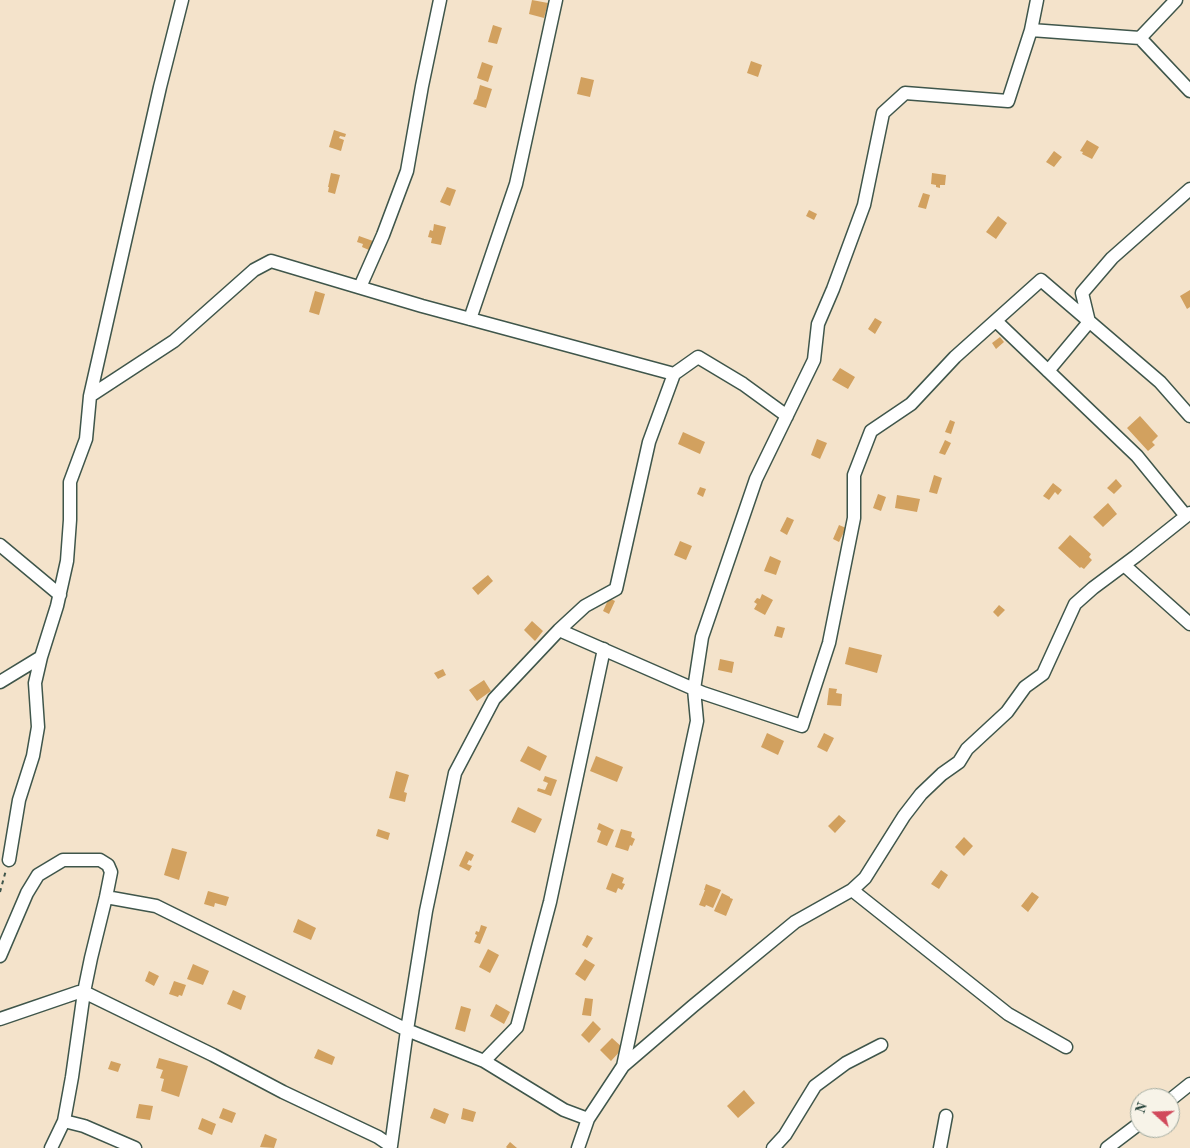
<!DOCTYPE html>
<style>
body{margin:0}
#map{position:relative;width:1190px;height:1148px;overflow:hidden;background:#f4e3cb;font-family:"Old Standard TT",serif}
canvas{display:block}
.north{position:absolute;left:1130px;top:1088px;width:50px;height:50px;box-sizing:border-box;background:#f7f3e8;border:1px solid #a1aaa0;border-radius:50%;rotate:290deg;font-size:14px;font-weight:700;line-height:20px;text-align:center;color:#1f3d34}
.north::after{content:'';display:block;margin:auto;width:18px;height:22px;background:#d1495b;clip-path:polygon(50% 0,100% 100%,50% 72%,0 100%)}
</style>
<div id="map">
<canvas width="1190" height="1148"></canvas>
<div class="north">N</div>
</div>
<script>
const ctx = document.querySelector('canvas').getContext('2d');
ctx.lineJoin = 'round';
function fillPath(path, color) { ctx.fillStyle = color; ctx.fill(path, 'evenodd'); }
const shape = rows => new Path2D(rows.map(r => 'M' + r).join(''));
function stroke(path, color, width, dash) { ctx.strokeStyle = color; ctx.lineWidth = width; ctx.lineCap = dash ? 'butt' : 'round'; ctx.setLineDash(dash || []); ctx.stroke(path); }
const building = shape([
 [532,0,548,3,544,18,529,14],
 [493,25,502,28,497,44,488,42],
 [751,61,762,65,758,77,747,73],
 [482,62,493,66,488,82,477,78],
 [581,77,594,80,590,97,577,94],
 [480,85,492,89,486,108,473,104,475,99,476,100],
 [334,130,346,134,345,137,340,136,339,138,344,140,341,151,329,147],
 [1087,140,1099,147,1092,159,1082,154,1083,152,1080,151],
 [1054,151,1062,157,1054,167,1046,162],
 [331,173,340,175,335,194,328,192,329,187,328,187],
 [932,173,946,175,945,185,940,185,940,188,936,187,936,185,931,184],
 [447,187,456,190,450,206,440,202],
 [923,193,930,195,926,209,918,207],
 [809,210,817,214,814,220,806,216],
 [998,216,1007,223,996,239,986,232],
 [434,224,446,227,441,245,431,243,432,238,428,237,430,230,433,231],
 [359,236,373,241,369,250,362,247,363,244,357,242],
 [1190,290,1190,307,1187,309,1180,296],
 [315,291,325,294,319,315,309,312],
 [875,318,882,322,875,334,868,329],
 [1000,337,1004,342,996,349,992,343],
 [840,368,855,377,848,389,832,380],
 [1140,416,1158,436,1152,442,1155,445,1148,451,1127,428],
 [950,420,955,422,951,434,945,432],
 [683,432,705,442,700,454,678,444],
 [817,439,827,443,820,459,811,455],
 [945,440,951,443,945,455,939,453],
 [934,475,942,478,937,494,929,492],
 [1116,479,1122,486,1114,494,1107,488],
 [1053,483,1062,490,1058,495,1055,492,1049,500,1043,496],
 [700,487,706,489,703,497,697,494],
 [878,494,886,497,881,511,873,508],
 [897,495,920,499,917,512,895,508],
 [1108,503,1117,514,1103,527,1093,517],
 [787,517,794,520,787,535,780,531],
 [839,525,846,528,839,542,833,539],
 [1070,535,1091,554,1089,557,1092,560,1084,569,1081,567,1080,568,1058,548],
 [680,541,692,546,686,560,674,555],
 [770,556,781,561,776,575,764,571],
 [488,575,493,581,478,595,472,588],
 [762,594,773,600,765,615,754,609,757,604,754,602,757,598,760,599],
 [609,598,615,601,609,614,603,611],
 [999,605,1005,610,998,617,993,612],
 [532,621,543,631,535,641,524,630],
 [777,626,785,628,782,638,774,636],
 [849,647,882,655,877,673,845,664],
 [720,659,734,662,732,673,718,670],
 [443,669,446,675,438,679,434,673],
 [484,680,491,691,477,701,469,690],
 [829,688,837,689,836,693,842,694,841,706,827,705],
 [767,733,784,741,778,755,761,747],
 [824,733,834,738,827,752,817,747],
 [528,746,547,756,540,771,520,761],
 [596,756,623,767,617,782,590,771],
 [396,771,409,775,404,792,407,793,405,802,389,798],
 [545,776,557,780,551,796,537,791,538,788,545,790,548,783,543,781],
 [518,807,542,819,535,833,511,822],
 [839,815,846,821,835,833,828,826],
 [599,823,614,830,607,846,597,842,601,831,597,829],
 [378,829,390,833,388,840,376,836],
 [621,829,632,832,631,837,635,839,632,846,630,845,628,851,615,847],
 [964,837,973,846,964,856,955,847],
 [172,848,187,852,179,880,164,875],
 [466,851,474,855,471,861,469,860,467,864,472,866,469,871,459,866],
 [941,870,948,875,939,889,931,884],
 [612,873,624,878,622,883,625,884,622,890,618,888,616,893,606,889],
 [706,884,721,890,713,908,706,905,705,907,699,905,705,890,704,890],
 [208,891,229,897,226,906,215,903,214,907,204,904],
 [1032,892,1039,897,1028,912,1021,906],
 [722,893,730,897,730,898,733,899,726,916,714,911],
 [298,919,316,928,311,940,293,932],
 [481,925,487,927,480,944,474,942,477,935,475,934,476,931,479,932],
 [587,935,593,938,587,948,582,945],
 [488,949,499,955,490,973,479,967],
 [585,959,595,965,585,981,575,974],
 [193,964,209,971,203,985,187,979],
 [149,971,159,976,154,986,145,981],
 [174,981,186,985,182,996,179,995,178,997,169,994],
 [233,990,246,996,241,1010,227,1004],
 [585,998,593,999,591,1016,582,1015],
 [496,1004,510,1012,504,1024,490,1016],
 [461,1006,471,1009,465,1032,455,1029],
 [593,1021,601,1029,589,1043,581,1035],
 [612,1038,623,1048,611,1061,600,1050],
 [318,1049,335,1057,332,1065,314,1058],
 [159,1058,188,1066,179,1097,161,1091,164,1079,160,1078,163,1070,156,1068],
 [111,1061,121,1064,118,1072,108,1069],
 [744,1090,755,1103,738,1118,727,1106],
 [139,1104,153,1106,150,1120,136,1118],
 [223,1108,236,1113,232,1123,219,1118],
 [434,1108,449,1114,445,1124,430,1118],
 [463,1108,476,1112,473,1122,461,1119],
 [202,1118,216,1124,212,1135,198,1129],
 [265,1134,277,1139,274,1148,260,1147],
 [510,1142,517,1148,507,1148,506,1147]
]);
const path = shape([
 [0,892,6,870]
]);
const street = shape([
 [1031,30,1037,0],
 [1140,38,1176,0],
 [360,287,383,235,407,171,422,86,440,0],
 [470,319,516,184,556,0],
 [996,321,1137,456,1186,516],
 [1048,371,1089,322,1082,293,1112,258,1190,189],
 [674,374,698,357,743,384,787,416],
 [90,396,174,341,254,270,271,261,422,306,674,374,649,442,616,589,585,606,559,630],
 [0,545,60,595],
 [1124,565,1190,624],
 [0,682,41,657],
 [9,860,19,800,33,756,38,727,35,683,41,657,57,606,67,561,70,520,70,482,86,439,90,396,160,87,182,0],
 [852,890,1008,1014,1066,1047],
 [106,897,156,906,407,1030,484,1061,517,1027,550,902,604,649],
 [0,956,27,893,38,875,63,860,100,860,108,865,111,872,106,897,91,958,84,992,72,1077,64,1121],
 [0,1019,79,992,84,992,213,1055,283,1092,378,1137,391,1146,407,1030,426,911,455,773,494,699,559,630,703,693,802,726,829,643,854,518,854,475,871,431,911,404,955,357,1041,280,1160,382,1190,416],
 [484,1061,564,1110,588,1119,623,1066,693,1006,795,922,852,890,865,878,904,816,921,794,942,774,959,762,967,749,1007,712,1025,687,1043,674,1075,604,1093,588,1136,556,1190,513],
 [623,1066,697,721,694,689,702,637,756,479,814,360,818,324,833,289,864,205,883,113,905,93,1008,101,1031,30,1140,38,1190,91],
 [1170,1100,1190,1084],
 [51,1148,64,1121,84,1126,135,1148],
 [578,1148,588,1119],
 [773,1148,785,1135,815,1086,846,1063,881,1045],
 [940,1148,946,1116],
 [1107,1148,1140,1123]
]);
fillPath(building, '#d2a15f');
stroke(street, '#3f564b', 15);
stroke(path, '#3f564b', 2, [4, 4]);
stroke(street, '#fff', 12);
</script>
